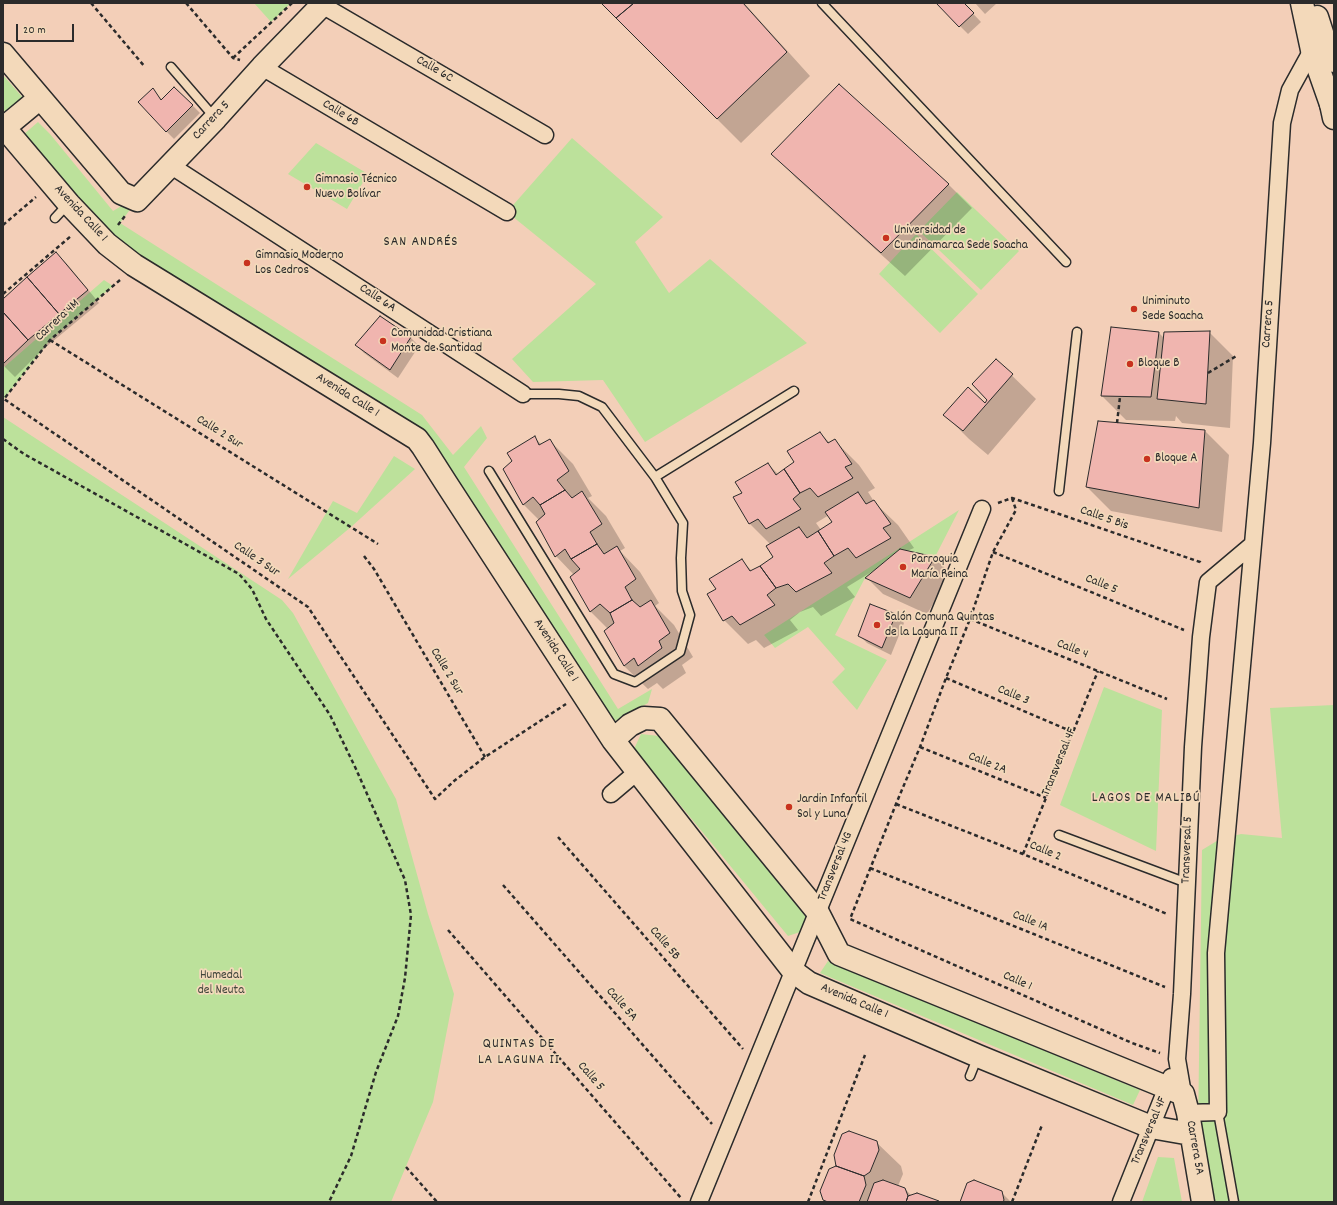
<!DOCTYPE html>
<meta charset="utf-8">
<style>
body{margin:0}
#map{position:relative;width:1337px;height:1205px;overflow:hidden;background:#f3cfb8;font-family:Dekko,sans-serif}
canvas{display:block}
.frame{position:absolute;inset:0;border:4px solid #2b2b2b;pointer-events:none}
.scale{position:absolute;left:16px;top:24px;width:58px;height:18px;box-sizing:border-box;border:2px solid #2b2b2b;border-top:0;padding-left:5px;font-size:12px;line-height:14px;white-space:nowrap;color:#2b2b2b;-webkit-text-stroke:3px #f3d9ba;paint-order:stroke}
</style>
<div id="map">
<canvas width="1337" height="1205"></canvas>
<div class="frame"></div>
<div class="scale">20 m</div>
</div>
<script>
const ctx = document.querySelector('canvas').getContext('2d');
ctx.lineJoin = 'round';
function fillPath(path, color) { ctx.fillStyle = color; ctx.fill(path, 'evenodd'); }
const shape = rows => new Path2D(rows.map(r => 'M' + r).join(''));
function stroke(path, color, width, dash) { ctx.strokeStyle = color; ctx.lineWidth = width; ctx.lineCap = dash ? 'butt' : 'round'; ctx.setLineDash(dash || []); ctx.stroke(path); }
function drawText(font, color, halo, rows, align = 'center') {
  ctx.font = font + ' Dekko,sans-serif'; ctx.lineWidth = 3.5; ctx.setLineDash([]); ctx.textBaseline = 'middle'; ctx.strokeStyle = halo; ctx.fillStyle = color; for (const [text, x, y, turn = 0] of rows) {
    ctx.save(); ctx.translate(x, y); ctx.rotate((+turn || 0) * Math.PI / 180); ctx.textAlign = isNaN(turn) ? turn : align; if (halo) ctx.strokeText(text, 0, 0); ctx.fillText(text, 0, 0); ctx.restore();
  }
}
const green = shape([
 [254,3,291,3,271,22],
 [3,75,24,99,6,113,3,109],
 [38,122,50,134,113,211,130,201,135,203,120,223,422,415,453,455,481,426,487,438,464,467,618,709,652,689,648,703,613,722,418,429,119,244,82,205,23,135],
 [572,138,663,217,635,242,669,293,710,259,807,343,645,442,603,380,533,382,512,359,596,284,507,212],
 [316,143,368,174,347,209,288,174],
 [957,192,1019,251,981,290,919,231],
 [916,234,978,294,940,333,879,274],
 [104,280,113,286,50,340,3,400,3,368],
 [3,417,282,600,293,613,396,799,428,914,454,994,433,1102,391,1202,3,1202],
 [394,456,415,469,351,527,288,579,333,501,357,513],
 [959,510,935,557,900,549,865,578,835,635,887,660,857,710,832,682,845,669,808,627,775,648,764,635],
 [1104,687,1162,710,1156,851,1060,805],
 [1334,705,1334,1202,1214,1202,1198,1130,1202,850,1220,839,1241,834,1282,838,1270,708],
 [641,734,659,736,806,917,800,932,788,936,634,749],
 [828,961,1140,1090,1133,1105,820,973],
 [1158,1157,1174,1158,1182,1202,1142,1202]
]);
const shadow = shape([
 [601,3,744,3,810,76,741,143],
 [937,3,963,3,981,22,968,34],
 [975,3,997,3,985,14],
 [153,90,162,100,192,105,200,113,174,139,166,131],
 [773,154,948,184,972,208,905,276,796,178],
 [56,253,68,265,99,303,40,352,15,377,3,365,3,300],
 [381,317,411,338,419,346,398,378,364,353,356,345],
 [1209,332,1233,356,1230,428,1182,423,1176,416,1175,421,1126,420,1102,396,1159,333,1164,338],
 [996,360,1036,399,988,455,969,439,945,415,985,404,989,400],
 [1205,431,1229,455,1222,532,1111,511,1087,487],
 [820,433,830,443,835,441,859,465,875,488,868,492,875,503,898,525,914,548,907,551,935,558,951,574,927,614,883,594,867,578,873,572,873,571,847,587,855,597,821,616,813,607,800,612,790,620,798,630,764,648,756,640,748,644,724,620,708,594,718,590,742,561,752,571,774,557,771,545,750,524,734,498,743,493,768,464,778,474,795,462],
 [829,515,833,522,821,530,816,523],
 [535,438,542,445,549,440,573,464,592,496,588,498,606,516,625,548,620,551,640,572,659,603,655,606,674,625,693,657,682,665,686,673,663,689,657,683,648,689,624,666,608,629,591,612,571,577,574,575,556,556,537,522,539,520,523,504],
 [870,606,896,615,904,623,891,655,867,643,859,635],
 [876,1142,901,1166,903,1174,898,1186,905,1189,912,1196,938,1202,826,1202,824,1200,837,1166],
 [1001,1192,1011,1202,961,1202]
]);
const building = shape([
 [601,3,634,3,616,18,601,3],
 [634,3,743,3,787,52,717,119,616,18,634,3],
 [936,3,964,3,974,13,959,27,936,3],
 [839,84,949,184,881,253,771,154,839,84],
 [174,87,193,105,166,132,138,102,153,88,161,100,174,87],
 [56,252,88,290,59,314,27,277,56,252],
 [27,277,59,314,28,340,3,312,3,299,27,277],
 [3,312,28,340,3,364,3,312],
 [380,316,411,337,390,370,355,345,380,316],
 [1111,327,1159,332,1151,397,1101,396,1111,327],
 [1210,331,1206,404,1157,399,1164,332,1210,331],
 [996,359,1013,374,963,431,943,415,968,387,985,403,987,400,972,384,996,359],
 [1098,421,1205,430,1199,508,1086,487,1098,421],
 [820,432,828,443,835,439,852,464,845,467,853,478,818,497,810,488,800,493,784,469,794,462,787,451,820,432],
 [535,436,539,445,550,439,569,471,557,480,565,490,540,505,533,497,523,505,503,469,512,461,507,453,535,436],
 [768,463,776,475,784,469,800,493,793,499,801,509,766,529,758,519,749,524,733,497,742,493,735,482,768,463],
 [565,490,572,498,582,491,602,524,590,532,597,544,571,559,565,549,555,557,536,522,545,514,540,505,565,490],
 [858,492,866,504,874,500,891,524,883,528,891,538,856,558,848,548,834,556,818,531,832,522,825,512,858,492],
 [799,527,807,538,818,531,834,556,824,563,832,573,796,592,788,584,776,588,760,566,773,557,766,546,799,527],
 [597,544,604,554,617,546,636,579,625,587,632,600,610,613,600,604,590,612,570,577,580,569,571,559,597,544],
 [900,549,935,557,910,598,865,578,900,549],
 [742,559,750,571,760,566,776,588,767,595,775,605,740,625,732,616,723,621,707,594,716,589,709,579,742,559],
 [632,600,640,607,651,600,670,633,659,641,662,648,638,666,634,658,624,666,604,631,614,623,610,613,632,600],
 [870,604,896,614,882,648,858,636,870,604],
 [849,1131,877,1141,879,1150,870,1172,864,1176,836,1166,834,1155,842,1134,849,1131],
 [836,1166,864,1176,866,1185,859,1202,828,1202,823,1200,820,1191,829,1169,836,1166],
 [883,1180,905,1188,908,1196,906,1202,867,1202,874,1183,883,1180],
 [974,1180,1002,1191,1004,1200,1003,1202,960,1202,967,1183,974,1180],
 [917,1193,939,1201,940,1202,906,1202,908,1196,917,1193]
]);
const path = shape([
 [91,3,145,67],
 [186,3,233,58,240,60],
 [233,58,292,3],
 [3,225,36,197],
 [118,225,125,216],
 [120,280,50,340,4,399,308,607,435,799,454,781,485,757,566,704],
 [3,294,71,236],
 [50,340,378,544],
 [1208,373,1238,355],
 [1117,423,1120,397],
 [3,439,24,454,239,574,252,589,266,619,330,715,356,769,405,880,411,915,405,978,398,1016,376,1072,351,1156,329,1202],
 [1012,498,1016,510,993,552,970,619,946,678,920,747,896,804,850,919,1132,1043,1160,1053],
 [998,503,1012,498,1200,562,1201,565],
 [993,552,1184,630],
 [364,556,374,569,485,757],
 [970,619,1167,699],
 [946,678,1073,732],
 [920,747,1046,798],
 [896,804,1023,854,1167,914],
 [558,837,743,1049],
 [1023,854,1098,671],
 [870,868,1165,987],
 [503,885,712,1124],
 [448,930,681,1198],
 [406,1167,437,1202],
 [808,1202,865,1055],
 [1012,1202,1042,1125]
]);
const service = shape([
 [822,3,1066,262],
 [171,67,215,118],
 [55,218,68,204],
 [489,471,614,674,635,682,680,652,690,615,682,591,681,558,683,523,655,477,602,407,579,396,559,394,523,394],
 [655,477,794,391],
 [1059,491,1077,332],
 [1059,835,1187,883],
 [970,1076,978,1056],
 [1218,1112,1234,1202]
]);
const minor = shape([
 [322,5,545,135],
 [262,67,507,212],
 [170,165,523,394],
 [611,794,637,772],
 [1183,1094,1177,1059,1182,994,1193,747,1201,637,1208,582,1253,544,1262,443,1282,123,1290,90,1312,50],
 [1188,1113,1218,1112,1216,953,1253,544],
 [699,1202,982,509],
 [1121,1202,1171,1077]
]);
const secondary = shape([
 [3,54,121,193,137,200,216,118,262,67,324,3],
 [3,126,69,204,107,244,134,265,417,439,423,447,446,483,613,740,794,972,809,983,978,1056,1151,1127,1191,1134],
 [5,127,40,98],
 [613,740,630,725,644,718,660,719,817,911,839,954,1183,1094,1188,1113,1203,1202]
]);
const primary = shape([
 [1302,3,1312,50,1331,104,1334,109],
 [1317,17,1325,42,1334,61]
]);
const trunk = shape([
 [1331,104,1334,118]
]);
const markers = [
 [307,187,4,"#c8321e"],
 [886,238,4,"#c8321e"],
 [247,263,4,"#c8321e"],
 [1134,309,4,"#c8321e"],
 [383,341,4,"#c8321e"],
 [1130,364,4,"#c8321e"],
 [1147,459,4,"#c8321e"],
 [903,567,4,"#c8321e"],
 [877,625,4,"#c8321e"],
 [789,807,4,"#c8321e"]
];
const streetNames = [
 ["Calle 6C",434,70,30],
 ["Calle 6B",340,114,31],
 ["Carrera 5",212,121,-47],
 ["Avenida Calle 1",80,214,47],
 ["Calle 6A",377,299,33],
 ["Carrera 4M",58,321,-43],
 ["Carrera 5",1269,324,-86],
 ["Avenida Calle 1",347,396,32],
 ["Calle 2 Sur",219,433,32],
 ["Calle 5 Bis",1104,519,19],
 ["Calle 3 Sur",256,560,34],
 ["Calle 5",1101,585,22],
 ["Calle 4",1072,650,22],
 ["Avenida Calle 1",555,651,57],
 ["Calle 2 Sur",446,672,59],
 ["Calle 3",1013,696,23],
 ["Transversal 4F",1060,762,-68],
 ["Calle 2A",987,764,22],
 ["Transversal 5",1188,850,-88],
 ["Calle 2",1045,852,23],
 ["Transversal 4G",836,867,-68],
 ["Calle 1A",1030,922,22],
 ["Calle 5B",664,944,49],
 ["Calle 1",1017,982,24],
 ["Avenida Calle 1",854,1002,23],
 ["Calle 5A",621,1005,49],
 ["Calle 5",590,1077,49],
 ["Transversal 4F",1150,1131,-67],
 ["Carrera 5A",1194,1148,80]
];
const poiNames = [
 ["Gimnasio Técnico",315,180],
 ["Nuevo Bolívar",315,195],
 ["Universidad de",894,231],
 ["Cundinamarca Sede Soacha",894,246],
 ["Gimnasio Moderno",255,256],
 ["Los Cedros",255,271],
 ["Uniminuto",1142,302],
 ["Sede Soacha",1142,317],
 ["Comunidad Cristiana",391,334],
 ["Monte de Santidad",391,349],
 ["Bloque B",1138,364],
 ["Bloque A",1155,459],
 ["Parroquia",911,560],
 ["María Reina",911,575],
 ["Salón Comuna Quintas",885,618],
 ["de la Laguna II",885,633],
 ["Jardin Infantil",797,800],
 ["Sol y Luna",797,815]
];
const parkNames = [
 ["Humedal",221,976],
 ["del Neuta",221,991]
];
const neighbourhoodNames = [
 ["SAN ANDRÉS",421,243],
 ["LAGOS DE MALIBÚ",1146,799],
 ["QUINTAS DE",519,1045],
 ["LA LAGUNA II",519,1061]
];
fillPath(green, '#bce19b');
fillPath(shadow, '#0003');
fillPath(building, '#f0b5af');
stroke(building, '#2b2b2b', 1);
stroke(service, '#2b2b2b', 11);
stroke(minor, '#2b2b2b', 19);
stroke(secondary, '#2b2b2b', 25);
stroke(primary, '#2b2b2b', 25);
stroke(trunk, '#2b2b2b', 25);
stroke(path, '#2b2b2b', 2.5, [4, 3]);
stroke(service, '#f3d9ba', 8);
stroke(minor, '#f3d9ba', 16);
stroke(secondary, '#f3d9ba', 22);
stroke(primary, '#f3d9ba', 22);
stroke(trunk, '#f3d9ba', 22);
for (const [x, y, r, color] of markers) { const dot = new Path2D(); dot.arc(x, y, r, 0, 2 * Math.PI); ctx.fillStyle = color; ctx.fill(dot); stroke(dot, '#f3d9ba', 1.5); }
drawText('13px', '#2b2b2b', '#f3d9ba', streetNames);
drawText('13px', '#2b2b2b', '#f3d9ba', poiNames, 'left');
drawText('13px', '#41463c', '#f3d9ba', parkNames);
ctx.letterSpacing = '1px';
drawText('14px', '#2b2b2b', '#f3d9ba', neighbourhoodNames);
ctx.letterSpacing = '0px';
</script>
